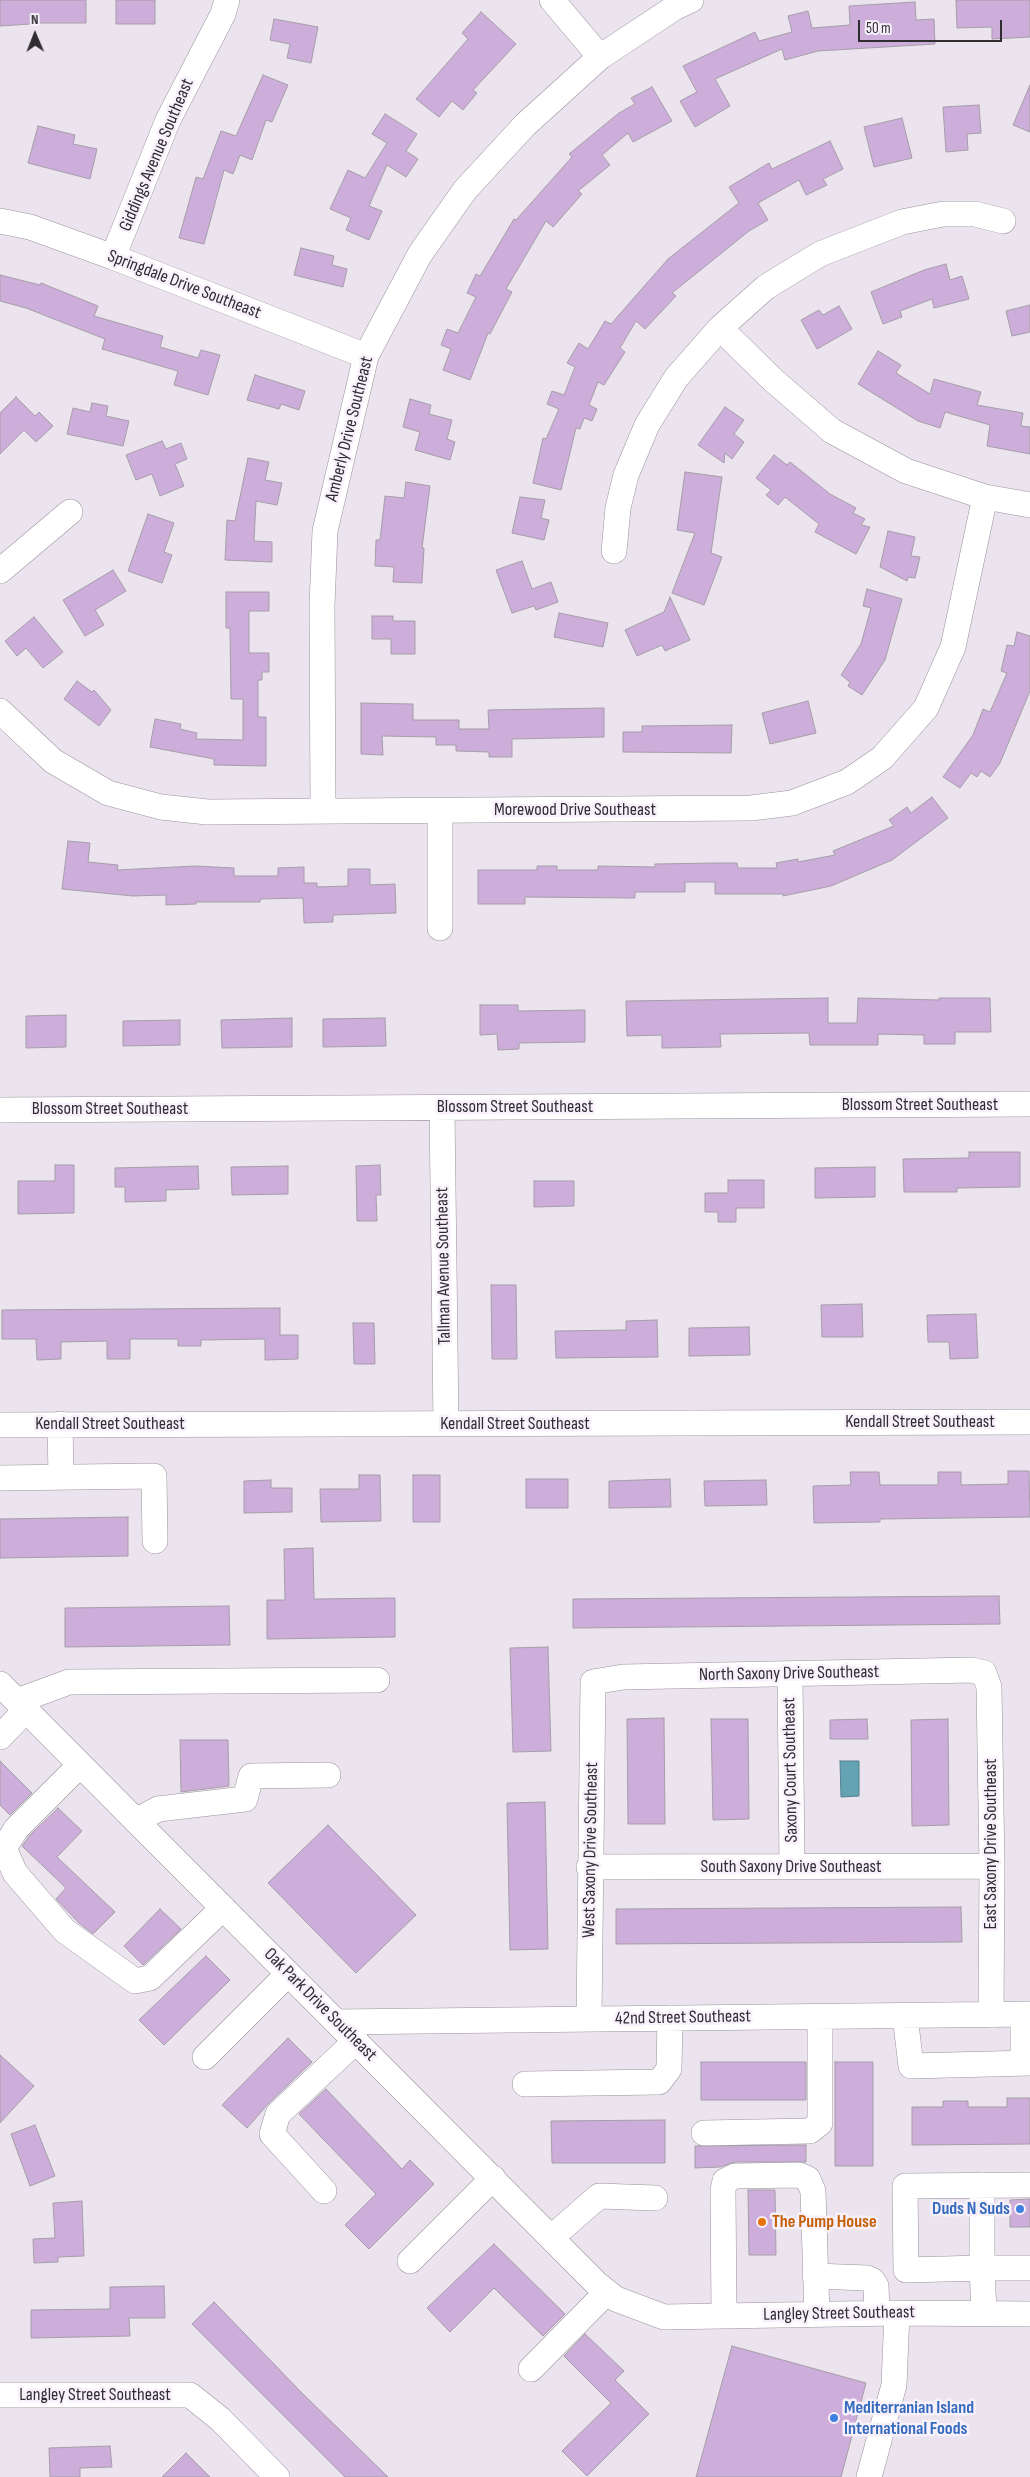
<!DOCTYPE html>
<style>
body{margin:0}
#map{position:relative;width:1030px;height:2477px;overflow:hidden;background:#ebe3ee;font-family:"Sofia Sans Condensed",sans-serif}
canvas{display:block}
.north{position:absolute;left:10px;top:10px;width:50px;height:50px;-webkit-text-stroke:4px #f8f0fb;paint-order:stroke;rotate:359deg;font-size:14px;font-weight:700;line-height:20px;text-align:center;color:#302d31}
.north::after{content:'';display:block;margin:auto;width:18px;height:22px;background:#302d31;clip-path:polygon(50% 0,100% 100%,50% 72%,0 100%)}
.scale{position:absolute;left:858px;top:20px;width:144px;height:22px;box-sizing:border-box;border:2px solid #302d31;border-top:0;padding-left:6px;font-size:15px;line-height:18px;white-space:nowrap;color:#302d31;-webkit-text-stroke:4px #f8f0fb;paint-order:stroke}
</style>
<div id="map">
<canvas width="1030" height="2477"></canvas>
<div class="north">N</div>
<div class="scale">50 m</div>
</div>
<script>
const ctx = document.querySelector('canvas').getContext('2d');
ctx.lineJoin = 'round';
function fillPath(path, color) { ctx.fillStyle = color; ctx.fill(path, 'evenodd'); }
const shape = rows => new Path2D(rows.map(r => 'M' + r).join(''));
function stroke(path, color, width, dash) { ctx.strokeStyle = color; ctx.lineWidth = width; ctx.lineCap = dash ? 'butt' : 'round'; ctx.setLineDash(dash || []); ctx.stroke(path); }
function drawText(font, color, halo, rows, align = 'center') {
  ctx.font = font + ' "Sofia Sans Condensed",sans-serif'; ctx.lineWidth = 5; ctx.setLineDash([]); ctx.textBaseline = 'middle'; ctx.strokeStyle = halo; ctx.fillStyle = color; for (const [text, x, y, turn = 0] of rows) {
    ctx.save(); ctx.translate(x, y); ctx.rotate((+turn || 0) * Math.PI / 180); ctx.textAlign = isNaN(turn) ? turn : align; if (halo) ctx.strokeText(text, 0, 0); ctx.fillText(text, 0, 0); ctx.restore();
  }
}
const water = shape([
 [840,1761,859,1761,859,1796,841,1797,840,1761]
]);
const building = shape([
 [0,0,86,0,86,23,30,23,30,24,0,26,0,0],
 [116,0,155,0,155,24,116,24,116,0],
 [956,0,1030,0,1030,37,992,39,992,27,957,28,956,0],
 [915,2,916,20,934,19,935,44,818,51,785,60,782,49,715,79,730,106,695,127,680,101,697,92,683,66,755,32,759,41,792,32,788,16,808,11,812,28,850,25,849,6,915,2],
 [481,12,516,44,473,90,477,93,463,110,452,101,439,117,416,99,468,39,462,33,481,12],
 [274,19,318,27,311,63,287,58,290,44,270,40,274,19],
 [263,75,288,85,272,122,266,120,252,160,240,155,233,174,224,170,204,244,179,238,196,177,203,179,221,131,236,136,263,75],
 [1030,85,1030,132,1013,125,1030,85],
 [652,87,672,121,633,142,628,133,602,155,610,165,578,191,582,194,553,227,546,221,506,289,512,292,490,334,488,333,470,380,443,370,451,349,441,345,447,329,458,333,476,297,467,293,476,274,480,276,514,219,516,220,572,157,569,154,619,113,635,104,631,98,652,87],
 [979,105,981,133,967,134,968,150,946,152,943,107,979,105],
 [385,114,417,134,406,151,418,159,406,177,387,165,369,206,382,211,369,240,346,230,351,218,330,209,348,170,365,178,387,143,372,134,385,114],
 [902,118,912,158,874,167,864,127,902,118],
 [38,126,75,135,73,144,97,149,90,179,28,163,38,126],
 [830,141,843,169,823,179,827,185,806,195,799,180,758,203,768,220,749,231,672,293,676,296,645,329,636,321,620,348,625,352,604,385,598,382,589,405,597,409,592,421,584,418,580,429,576,428,561,490,533,483,543,438,546,439,559,409,547,404,552,391,564,395,575,367,567,363,579,343,588,349,605,321,611,324,668,259,739,203,729,187,769,163,772,169,830,141],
 [301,248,334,256,332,265,347,269,343,287,294,275,301,248],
 [946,264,950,280,962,276,969,299,934,308,932,299,900,311,902,317,883,324,871,292,924,270,946,264],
 [0,275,40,285,41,283,98,306,94,316,163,336,160,347,198,358,201,350,220,355,208,395,174,385,178,371,102,349,105,339,26,308,0,301,0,275],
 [1030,305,1030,332,1012,336,1006,311,1030,305],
 [839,306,852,329,817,349,801,320,819,310,823,315,839,306],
 [878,351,901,365,896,373,930,394,934,379,981,392,977,405,1023,413,1021,426,1030,427,1030,454,987,446,990,425,945,412,940,428,918,421,858,384,878,351],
 [255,375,305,391,299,410,281,404,279,409,247,400,255,375],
 [16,397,35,416,39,412,53,426,36,442,24,430,0,454,0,413,16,397],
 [410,399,431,405,429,414,452,420,447,439,455,442,450,460,415,450,420,432,403,427,410,399],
 [92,403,108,406,106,416,129,421,123,446,67,434,73,408,90,412,92,403],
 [725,407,744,420,734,434,744,442,732,459,725,453,724,463,698,445,725,407],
 [162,441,166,449,181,443,187,459,175,464,184,486,160,496,152,474,136,480,126,455,162,441],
 [774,455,787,465,790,462,830,494,856,508,853,513,865,519,861,525,870,527,856,554,815,532,819,524,785,497,778,505,766,495,771,490,756,478,774,455],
 [248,458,269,462,265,480,282,483,277,505,256,501,254,541,272,542,272,562,225,560,227,520,235,521,248,458],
 [685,472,722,477,711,553,722,557,704,605,672,593,695,533,677,530,685,472],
 [406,482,430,486,422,548,424,548,422,583,393,582,394,567,375,566,376,540,380,540,385,496,404,498,406,482],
 [520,497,545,500,541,518,549,520,544,540,512,533,520,497],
 [148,514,174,523,164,552,172,555,162,583,128,571,148,514],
 [888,531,915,537,911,556,920,557,915,578,908,577,907,581,880,567,888,531],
 [522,561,532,589,551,582,558,602,536,610,534,606,512,613,496,570,522,561],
 [113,570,126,591,95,610,104,625,85,636,63,600,113,570],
 [867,589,902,599,885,660,862,695,848,686,850,682,841,675,861,644,871,608,863,606,867,589],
 [226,592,269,592,269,611,249,611,249,653,269,653,269,672,262,672,262,680,258,680,258,717,266,717,266,766,214,765,214,759,150,747,155,719,181,724,180,729,197,733,196,739,243,740,243,699,231,699,230,628,226,628,226,592],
 [670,597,690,640,665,651,662,645,637,656,625,630,664,612,670,597],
 [559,613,608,623,603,647,554,637,559,613],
 [372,616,393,616,393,621,415,621,415,654,391,654,391,639,372,639,372,616],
 [34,617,63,652,43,668,26,648,17,656,5,641,34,617],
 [1017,632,1030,636,1030,691,1000,763,990,777,981,771,977,777,971,773,960,788,943,777,973,735,983,709,990,712,1007,673,1001,671,1007,645,1014,646,1017,632],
 [77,681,92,692,94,690,111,710,99,726,64,699,77,681],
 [808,701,816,733,770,744,762,713,808,701],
 [361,703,413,704,413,720,459,720,459,729,489,729,488,710,604,708,604,737,512,739,512,757,489,757,489,752,456,751,456,745,436,745,436,737,382,736,383,755,361,754,361,703],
 [732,725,731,753,623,752,623,732,642,732,642,726,732,725],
 [932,797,948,818,892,860,831,886,783,896,783,894,715,894,715,882,685,882,685,892,635,892,635,898,525,897,525,904,478,904,478,870,537,870,537,866,557,866,557,870,598,870,598,866,655,867,655,864,715,863,737,863,738,868,777,868,776,863,798,859,798,862,835,855,833,851,894,826,889,820,907,807,911,813,932,797],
 [68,841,90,843,88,862,118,865,117,870,195,866,234,868,234,876,278,876,278,868,304,867,304,883,317,883,317,887,348,886,348,869,370,869,370,885,395,884,396,913,333,915,333,922,304,923,303,898,260,899,260,902,196,902,196,904,166,905,166,895,133,896,62,889,68,841],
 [828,998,828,1023,857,1023,858,998,939,1000,939,998,990,998,991,1032,955,1032,955,1044,924,1044,924,1035,878,1034,878,1045,810,1045,809,1033,720,1034,721,1047,662,1048,662,1035,627,1036,626,1001,828,998],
 [480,1005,518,1005,518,1011,585,1010,585,1042,519,1043,519,1049,498,1050,497,1034,480,1035,480,1005],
 [66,1015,66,1047,26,1048,26,1016,66,1015],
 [292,1018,292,1047,222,1048,221,1020,292,1018],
 [385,1018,386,1046,323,1047,323,1019,385,1018],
 [180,1020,180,1045,123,1046,123,1021,180,1020],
 [969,1152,1020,1152,1020,1187,957,1188,957,1192,904,1192,903,1159,969,1158,969,1152],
 [55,1165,74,1165,74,1213,18,1214,18,1181,55,1181,55,1165],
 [380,1165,381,1195,376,1195,377,1221,357,1221,356,1166,380,1165],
 [198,1166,199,1189,166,1190,166,1201,125,1202,125,1187,115,1187,115,1168,198,1166],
 [288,1166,288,1194,232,1195,231,1167,288,1166],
 [875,1167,875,1197,815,1198,815,1168,875,1167],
 [728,1180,764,1180,764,1208,736,1208,736,1222,718,1222,718,1212,705,1212,705,1193,728,1193,728,1180],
 [534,1181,574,1181,574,1206,534,1207,534,1181],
 [491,1285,516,1285,517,1359,492,1359,491,1285],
 [862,1304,863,1337,822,1337,821,1305,862,1304],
 [280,1308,280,1335,298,1335,298,1359,265,1360,265,1339,201,1340,201,1346,178,1346,178,1339,130,1339,130,1359,107,1359,107,1341,61,1342,61,1359,37,1360,36,1339,2,1339,2,1310,280,1308],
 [976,1314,978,1358,950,1359,949,1342,928,1342,927,1315,976,1314],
 [657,1320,658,1357,556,1358,555,1331,626,1330,626,1321,657,1320],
 [353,1323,374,1323,375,1364,354,1364,353,1323],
 [749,1327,750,1355,689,1356,689,1328,749,1327],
 [1008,1471,1029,1471,1030,1517,880,1519,880,1522,814,1523,813,1486,851,1485,850,1472,879,1472,880,1485,938,1485,938,1472,961,1472,961,1485,1008,1484,1008,1471],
 [359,1475,380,1475,381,1521,321,1522,320,1489,359,1489,359,1475],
 [413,1475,440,1475,440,1522,413,1522,413,1475],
 [526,1479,568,1479,568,1508,526,1508,526,1479],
 [670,1479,671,1507,609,1508,609,1481,670,1479],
 [271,1480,271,1488,292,1488,292,1512,244,1513,244,1481,271,1480],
 [766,1480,767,1505,705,1506,704,1481,766,1480],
 [128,1517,128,1556,0,1558,0,1519,128,1517],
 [313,1548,314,1599,395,1598,395,1637,267,1639,267,1600,285,1600,284,1549,313,1548],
 [999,1596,1000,1624,573,1628,573,1599,999,1596],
 [229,1606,230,1645,65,1647,65,1608,229,1606],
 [548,1647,551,1751,513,1752,510,1648,548,1647],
 [664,1718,665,1824,628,1824,627,1719,664,1718],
 [711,1719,748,1719,749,1819,713,1820,711,1719],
 [867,1719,868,1739,830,1739,830,1720,867,1719],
 [948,1719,949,1825,912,1826,911,1720,948,1719],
 [180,1740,228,1740,229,1786,181,1792,180,1740],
 [0,1761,32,1793,10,1815,0,1805,0,1761],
 [545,1802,548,1949,510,1950,507,1803,545,1802],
 [58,1808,82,1831,57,1857,115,1912,93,1934,79,1923,56,1899,66,1888,22,1846,30,1835,58,1808],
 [328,1825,416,1915,356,1973,268,1883,328,1825],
 [961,1907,962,1942,616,1944,616,1909,961,1907],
 [160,1909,181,1929,143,1965,124,1946,160,1909],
 [206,1956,230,1980,164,2045,139,2020,206,1956],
 [288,2038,312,2062,268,2104,247,2128,222,2105,288,2038],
 [0,2055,34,2086,0,2123,0,2055],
 [701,2062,806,2062,806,2100,701,2100,701,2062],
 [835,2062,873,2062,873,2166,835,2166,835,2062],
 [326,2089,402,2169,410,2160,434,2184,369,2249,345,2225,376,2194,299,2114,326,2089],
 [1007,2098,1030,2098,1030,2144,912,2145,912,2107,943,2107,943,2101,968,2101,968,2107,1007,2107,1007,2098],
 [665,2120,665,2163,552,2163,551,2121,665,2120],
 [35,2125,55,2176,30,2186,11,2134,35,2125],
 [806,2145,806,2162,735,2162,720,2167,695,2168,695,2146,806,2145],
 [748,2190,775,2190,776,2255,749,2255,748,2190],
 [1030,2199,1030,2227,1010,2227,1010,2200,1030,2199],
 [82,2201,84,2256,58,2257,58,2262,34,2263,33,2239,55,2238,53,2203,82,2201],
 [494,2244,565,2314,543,2336,494,2288,450,2332,427,2308,494,2244],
 [164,2286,165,2318,129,2318,130,2336,31,2338,31,2310,110,2309,110,2287,164,2286],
 [214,2302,302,2393,388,2477,345,2477,192,2324,214,2302],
 [585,2334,624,2371,615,2380,649,2414,587,2476,562,2451,611,2403,564,2356,585,2334],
 [732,2346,866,2383,841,2477,696,2477,732,2346],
 [110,2446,112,2467,80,2468,80,2477,50,2477,49,2448,110,2446],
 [186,2453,210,2477,162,2477,186,2453]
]);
const minor = shape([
 [552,0,600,57],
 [0,221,30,227,113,257,366,356],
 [113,257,168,120,223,14,227,0],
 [720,328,773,380,832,431,906,471,985,497,1030,505],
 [614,551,618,508,626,475,647,425,676,378,720,328,766,287,820,254,902,222,943,214,975,214,1003,221],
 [0,571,70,512],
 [0,711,53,761,108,793,161,807,207,812,751,808,792,803,847,782,882,758,926,708,953,647,985,497],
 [323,811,322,606,325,531,366,356,420,254,465,190,525,125,600,57,674,8,691,0],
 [440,928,440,811],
 [442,1108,446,1424],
 [0,1110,1030,1104],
 [60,1424,61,1477],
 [0,1425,1030,1422],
 [0,1478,154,1476,155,1541],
 [790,1674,792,1867],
 [0,1684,597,2284,616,2299,664,2317,897,2313,1030,2314],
 [17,1701,69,1682,377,1680],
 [0,1737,26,1710],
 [80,1765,16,1829,4,1848,15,1873,65,1931,135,1981,150,1978,223,1908],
 [136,1821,158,1809,245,1799,251,1776,328,1775],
 [589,1867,992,1866],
 [905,2016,911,2066,1030,2063],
 [589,2019,593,1682,623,1677,972,1670,984,1673,989,1687,992,1866,991,2015],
 [337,2022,1030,2014],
 [205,2057,288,1974],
 [1023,2063,1023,2015],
 [525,2084,659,2082,669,2069,670,2018],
 [704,2133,810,2131,820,2123,820,2017],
 [982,2185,982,2268,1030,2268],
 [324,2191,272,2134,278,2114,356,2041],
 [552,2237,599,2196,655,2198],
 [410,2261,493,2178],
 [815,2276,867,2278,872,2280,876,2286,877,2313],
 [984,2313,982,2268,906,2270,905,2186,1030,2185],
 [724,2316,723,2190,725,2181,735,2176,799,2175,808,2179,813,2191,817,2314],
 [531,2369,607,2292],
 [0,2395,190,2395,220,2419,277,2477],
 [869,2477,894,2385,897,2313]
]);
const markers = [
 [1020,2209,5,"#3f7fe0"],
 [762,2222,5,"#e8710a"],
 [834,2418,5,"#3f7fe0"]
];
const streetNames = [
 ["Giddings Avenue Southeast",157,155,-67],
 ["Springdale Drive Southeast",184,285,21],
 ["Amberly Drive Southeast",350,429,-76],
 ["Morewood Drive Southeast",575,810],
 ["Blossom Street Southeast",920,1105],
 ["Blossom Street Southeast",515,1107],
 ["Blossom Street Southeast",110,1109],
 ["Tallman Avenue Southeast",444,1266,-91],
 ["Kendall Street Southeast",920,1422],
 ["Kendall Street Southeast",110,1424],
 ["Kendall Street Southeast",515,1424],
 ["North Saxony Drive Southeast",789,1674,-1],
 ["Saxony Court Southeast",791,1770,-91],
 ["East Saxony Drive Southeast",991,1844,-90],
 ["West Saxony Drive Southeast",591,1850,-89],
 ["South Saxony Drive Southeast",791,1867],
 ["Oak Park Drive Southeast",320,2005,45],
 ["42nd Street Southeast",683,2018,-1],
 ["Langley Street Southeast",839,2314,-1],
 ["Langley Street Southeast",95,2395]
];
const shopNames = [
 ["Duds N Suds",1010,2209],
 ["Mediterranian Island",844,2408,"left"],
 ["International Foods",844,2429,"left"]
];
const foodNames = [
 ["The Pump House",772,2222]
];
fillPath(water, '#63a3b4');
stroke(water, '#54808d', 1);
fillPath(building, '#cdadd9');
stroke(building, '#a59ea8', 1);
stroke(minor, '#9a939d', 26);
stroke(minor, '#fff', 25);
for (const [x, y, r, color] of markers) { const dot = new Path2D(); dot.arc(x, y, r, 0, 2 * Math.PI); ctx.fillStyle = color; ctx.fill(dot); stroke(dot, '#f8f0fb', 2); }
drawText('18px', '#302d31', '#f8f0fb', streetNames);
drawText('bold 18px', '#366cbe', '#f8f0fb', shopNames, 'right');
drawText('bold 18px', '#c56008', '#f8f0fb', foodNames, 'left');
</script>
